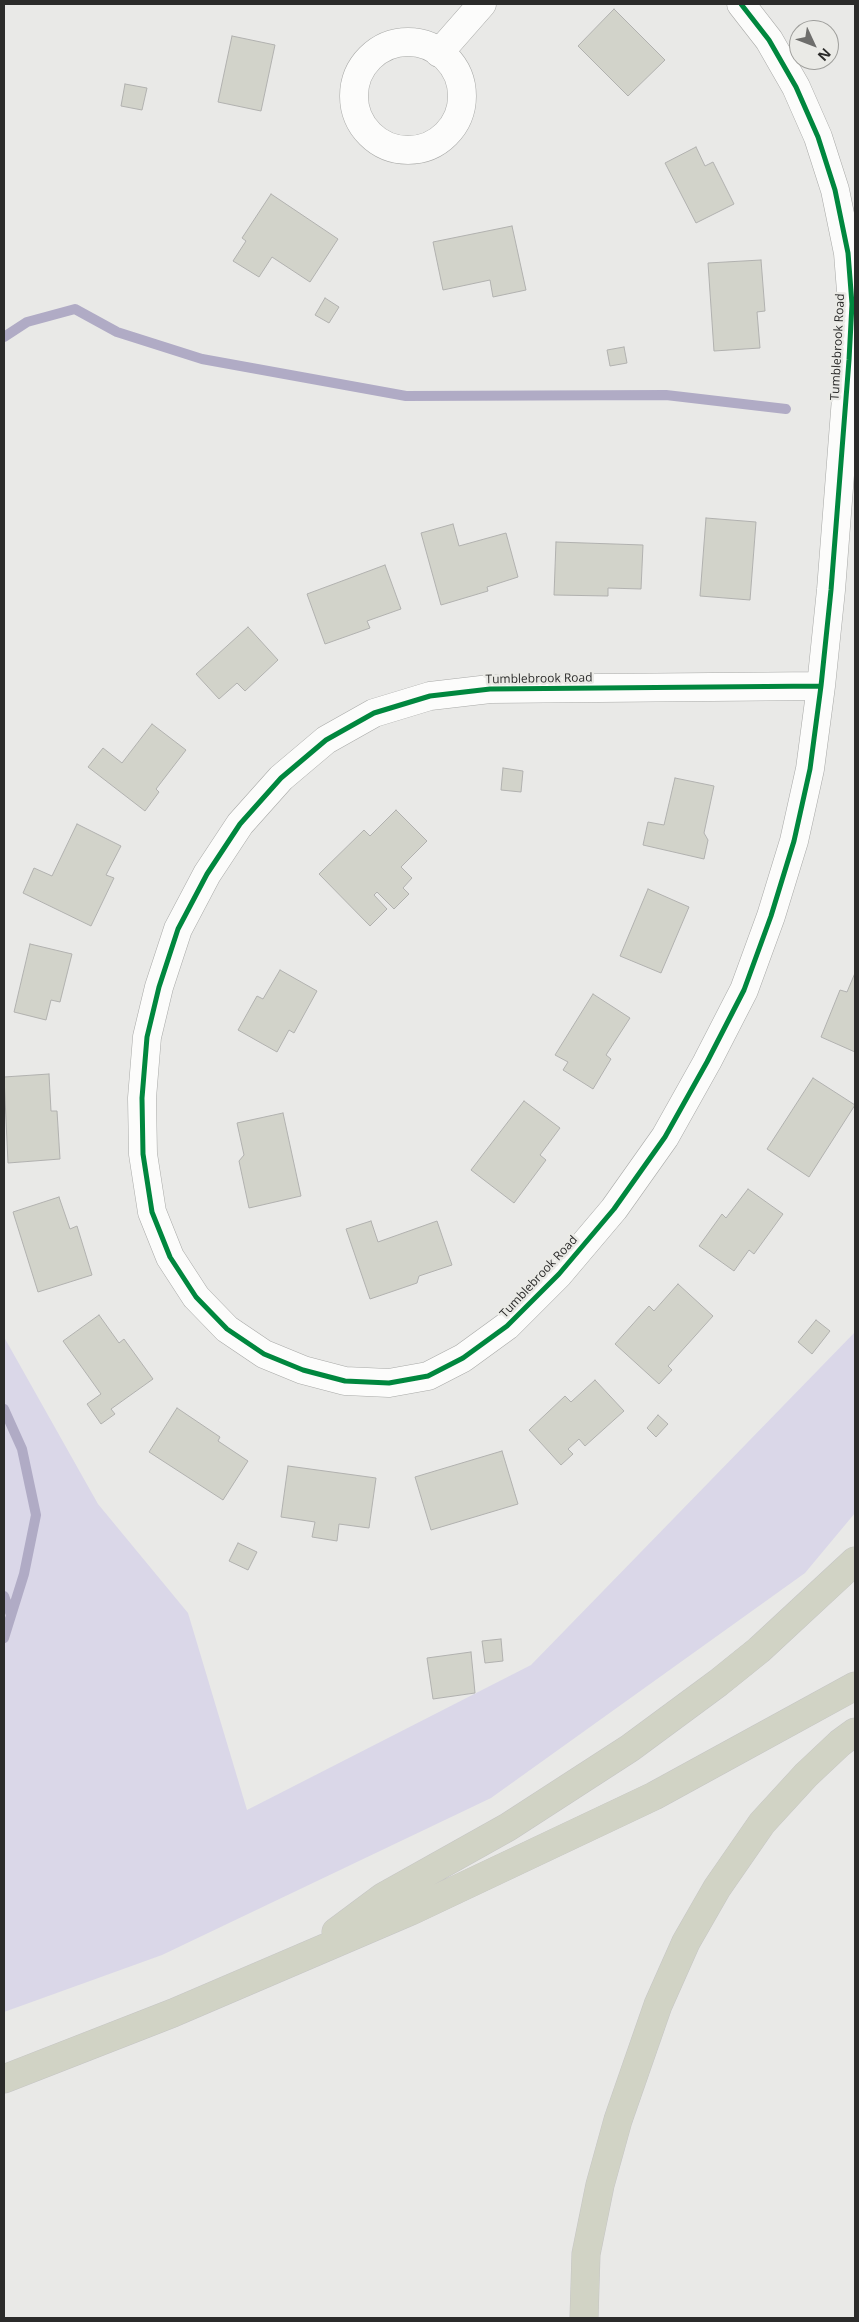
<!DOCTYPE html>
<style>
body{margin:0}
#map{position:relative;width:859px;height:2322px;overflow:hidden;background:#e9e9e7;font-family:"Open Sans",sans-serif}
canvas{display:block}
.frame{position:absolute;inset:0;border:5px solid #2b2b2a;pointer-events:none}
.north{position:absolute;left:789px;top:20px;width:50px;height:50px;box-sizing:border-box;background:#eaeae6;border:1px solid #9e9e9b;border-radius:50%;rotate:133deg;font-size:14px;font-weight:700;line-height:20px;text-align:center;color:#2b2b2a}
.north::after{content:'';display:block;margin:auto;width:18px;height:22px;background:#6e6e6c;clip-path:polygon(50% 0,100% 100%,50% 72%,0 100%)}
</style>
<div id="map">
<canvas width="859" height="2322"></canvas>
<div class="frame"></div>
<div class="north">N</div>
</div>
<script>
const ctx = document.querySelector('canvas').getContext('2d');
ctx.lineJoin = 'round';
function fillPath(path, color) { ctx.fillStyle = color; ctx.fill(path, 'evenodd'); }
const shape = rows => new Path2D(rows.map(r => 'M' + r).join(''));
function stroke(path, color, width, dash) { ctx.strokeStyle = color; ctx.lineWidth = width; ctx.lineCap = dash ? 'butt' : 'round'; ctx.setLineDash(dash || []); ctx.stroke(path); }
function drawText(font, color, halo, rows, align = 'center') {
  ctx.font = font + ' "Open Sans",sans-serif'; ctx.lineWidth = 5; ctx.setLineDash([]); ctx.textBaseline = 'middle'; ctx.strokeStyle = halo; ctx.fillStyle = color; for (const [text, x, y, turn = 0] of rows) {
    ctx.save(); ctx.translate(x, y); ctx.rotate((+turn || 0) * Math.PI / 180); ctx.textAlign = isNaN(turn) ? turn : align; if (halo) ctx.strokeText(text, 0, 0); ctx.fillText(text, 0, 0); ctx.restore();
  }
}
const green = shape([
 [855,1332,855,1513,805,1573,491,1798,162,1955,4,2012,4,1337,98,1504,188,1613,247,1810,531,1665]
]);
const stream = shape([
 [4,337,27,322,75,309,117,332,202,359,406,396,666,395,786,409],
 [4,1409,22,1449,36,1515,24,1574,4,1638],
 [4,1596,11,1615]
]);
const building = shape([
 [614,9,665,60,628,96,578,46,614,9],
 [232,36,275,45,261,111,218,102,232,36],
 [125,84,147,88,142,110,121,106,125,84],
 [696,147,705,166,713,162,734,204,696,223,665,163,696,147],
 [271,194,338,239,310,282,272,257,259,277,233,261,246,241,242,238,271,194],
 [512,226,526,290,493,297,490,280,443,290,433,242,512,226],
 [761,260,765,311,757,312,760,348,714,351,708,263,761,260],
 [325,298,339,307,329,323,315,315,325,298],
 [624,347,627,363,610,366,607,350,624,347],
 [706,518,756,522,750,600,700,596,706,518],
 [453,524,459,546,506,533,518,577,487,587,488,591,441,605,421,533,453,524],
 [556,542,643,545,641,589,608,588,608,596,554,595,556,542],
 [385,565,401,609,367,621,370,628,325,644,307,594,385,565],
 [248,627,278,660,245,691,237,683,219,699,196,674,248,627],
 [152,724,186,750,156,789,159,792,145,811,88,767,103,748,122,763,152,724],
 [503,768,523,771,521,792,501,790,503,768],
 [675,778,714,786,704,833,708,840,704,859,643,845,648,822,664,825,675,778],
 [396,810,427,841,401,867,412,878,403,888,409,894,394,909,377,892,374,895,387,909,370,926,319,874,364,830,370,836,396,810],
 [77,824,121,846,106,875,114,878,91,926,23,893,34,868,52,876,77,824],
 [648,889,689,907,661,973,620,956,648,889],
 [30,944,72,954,60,1002,51,1000,46,1020,14,1012,30,944],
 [280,970,317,991,294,1033,289,1030,277,1052,238,1030,257,996,263,999,280,970],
 [855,973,855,1052,821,1037,840,990,847,992,855,973],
 [593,994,630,1018,606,1055,611,1059,593,1089,563,1070,568,1062,555,1055,593,994],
 [49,1074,51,1111,57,1111,60,1159,8,1163,4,1077,49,1074],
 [813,1078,855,1105,809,1177,767,1149,813,1078],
 [524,1101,560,1128,540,1155,546,1160,514,1203,471,1170,524,1101],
 [283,1113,301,1196,249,1208,239,1161,244,1155,237,1123,283,1113],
 [748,1189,783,1214,754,1254,749,1250,734,1271,699,1246,722,1214,726,1218,748,1189],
 [59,1197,70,1229,77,1226,92,1275,38,1292,13,1212,59,1197],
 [371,1221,378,1242,437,1221,452,1265,419,1276,417,1283,370,1299,346,1229,371,1221],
 [678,1284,713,1316,668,1366,672,1370,659,1384,615,1344,649,1306,654,1311,678,1284],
 [99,1315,119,1343,124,1339,153,1379,111,1409,115,1414,101,1424,87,1404,101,1394,63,1341,99,1315],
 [816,1320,830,1331,812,1354,798,1342,816,1320],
 [595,1380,624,1411,585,1446,579,1439,568,1449,573,1454,561,1465,529,1430,565,1396,571,1402,595,1380],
 [177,1408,220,1437,218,1441,248,1461,223,1500,149,1452,177,1408],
 [658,1415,668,1424,656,1437,647,1428,658,1415],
 [502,1451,518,1504,431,1530,415,1477,502,1451],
 [288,1466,376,1478,369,1528,339,1524,337,1541,312,1537,315,1522,281,1517,288,1466],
 [238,1543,257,1552,248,1570,229,1561,238,1543],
 [501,1639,503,1661,485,1663,482,1641,501,1639],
 [471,1652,475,1693,433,1699,427,1658,471,1652]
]);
const minor = shape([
 [741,4,769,40,796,87,818,137,835,190,848,253,852,304,849,360,831,590,821,686],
 '354 96a54 54 0 1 1 108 0a54 54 0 1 1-108 0Z',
 [439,53,482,4],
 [821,686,810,769,794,841,771,916,744,990,707,1062,665,1137,614,1209,559,1274,507,1326,463,1358,428,1376,389,1383,345,1381,303,1370,264,1354,227,1329,196,1297,170,1257,152,1212,143,1154,142,1098,147,1037,159,987,178,929,207,874,240,824,281,778,326,740,374,713,430,696,490,689,821,686]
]);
const highway = shape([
 [336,1932,383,1897,508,1827,630,1748,718,1683,759,1650,855,1561],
 [4,2079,173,2013,411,1911,654,1796,855,1686],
 [584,2318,586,2254,600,2185,618,2120,658,2005,686,1942,717,1888,762,1823,806,1775,840,1743,855,1732]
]);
const cycleway = shape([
 [741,4,769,40,796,87,818,137,835,190,848,253,852,304,849,360,831,590,821,686],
 [821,686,810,769,794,841,771,916,744,990,707,1062,665,1137,614,1209,559,1274,507,1326,463,1358,428,1376,389,1383,345,1381,303,1370,264,1354,227,1329,196,1297,170,1257,152,1212,143,1154,142,1098,147,1037,159,987,178,929,207,874,240,824,281,778,326,740,374,713,430,696,490,689,821,686]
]);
const streetNames = [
 ["Tumblebrook Road",838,347,-87],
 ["Tumblebrook Road",539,679,-1],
 ["Tumblebrook Road",539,1277,-47]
];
fillPath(green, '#dad7e8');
stroke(stream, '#b0abc5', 10);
fillPath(building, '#d2d3ca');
stroke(building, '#b1b1af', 1);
stroke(minor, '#a8a9a7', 29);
stroke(highway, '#c5c5c4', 29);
stroke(minor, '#fcfcfb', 28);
stroke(highway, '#d1d3c5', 28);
stroke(cycleway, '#00873e', 5);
drawText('12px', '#2b2b2a', '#eaeae6', streetNames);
</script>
